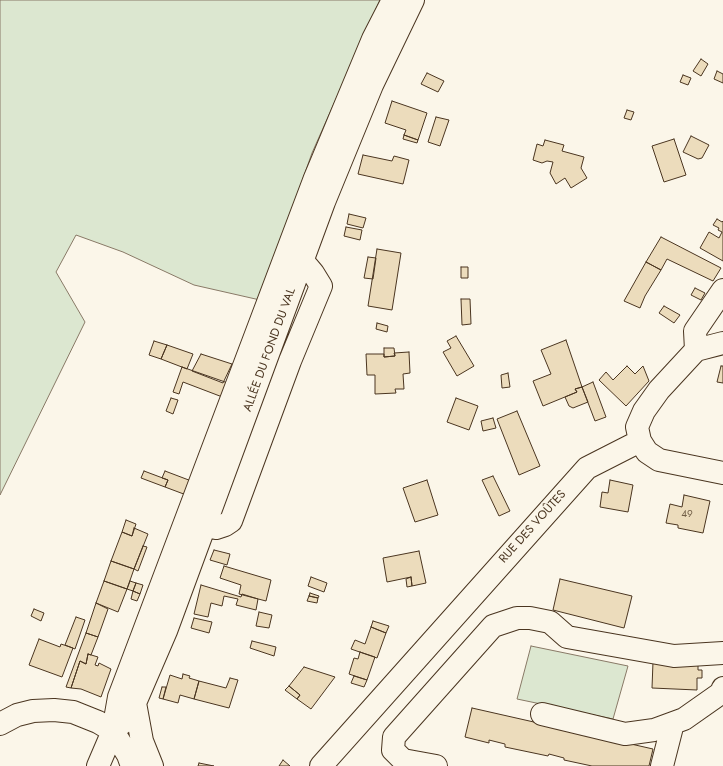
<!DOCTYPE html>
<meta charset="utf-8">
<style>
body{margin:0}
canvas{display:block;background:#fbf6e9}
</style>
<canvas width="723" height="766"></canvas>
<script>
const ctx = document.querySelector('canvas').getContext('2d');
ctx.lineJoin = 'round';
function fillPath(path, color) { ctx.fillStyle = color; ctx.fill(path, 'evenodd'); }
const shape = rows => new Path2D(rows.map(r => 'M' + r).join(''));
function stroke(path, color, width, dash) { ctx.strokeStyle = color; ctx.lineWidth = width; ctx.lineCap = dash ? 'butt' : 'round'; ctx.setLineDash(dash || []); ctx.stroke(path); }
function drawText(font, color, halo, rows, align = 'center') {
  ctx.font = font + ' Jost,sans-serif'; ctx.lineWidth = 3; ctx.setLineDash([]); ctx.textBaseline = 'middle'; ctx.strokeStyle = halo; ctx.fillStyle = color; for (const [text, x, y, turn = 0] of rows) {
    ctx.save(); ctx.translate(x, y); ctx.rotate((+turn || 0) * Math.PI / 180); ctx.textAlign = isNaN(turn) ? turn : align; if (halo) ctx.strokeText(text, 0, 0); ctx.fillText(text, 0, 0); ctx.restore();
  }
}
const green = shape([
 [0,0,380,0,312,153,260,300,194,285,123,252,76,235,56,272,85,322,0,495,0,0],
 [531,646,628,666,613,719,517,699,531,646]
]);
const building = shape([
 [701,59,708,64,701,76,693,71,701,59],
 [717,71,723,74,723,83,714,79,717,71],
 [427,73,444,81,438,92,421,84,427,73],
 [683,75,691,78,688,85,680,82,683,75],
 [392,101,427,113,418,140,404,135,406,130,385,123,392,101],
 [627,110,634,112,631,120,624,118,627,110],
 [436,117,449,120,440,146,428,142,436,117],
 [404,135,418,140,417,143,403,139,404,135],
 [691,136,709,145,702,158,698,159,683,152,691,136],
 [674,139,686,175,664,182,652,146,674,139],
 [545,140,564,145,562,151,584,157,581,168,587,178,571,188,565,178,556,184,550,173,553,162,547,161,542,163,533,160,537,144,543,146,545,140],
 [363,155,392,161,394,156,409,160,403,184,358,174,363,155],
 [349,214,366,218,363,228,347,224,349,214],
 [717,219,722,222,723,221,723,261,700,248,709,232,719,238,722,232,718,230,719,228,713,225,717,219],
 [346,227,362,230,360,240,344,236,346,227],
 [661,237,721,268,713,281,667,259,661,270,646,262,661,237],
 [377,249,401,253,392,310,368,306,377,249],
 [368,257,376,258,373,279,364,278,368,257],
 [646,262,661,270,645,296,640,308,624,301,646,262],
 [461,267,468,267,468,278,461,278,461,267],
 [695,288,705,293,701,300,691,295,695,288],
 [461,299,470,299,471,324,462,325,461,299],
 [664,306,680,315,674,323,659,313,664,306],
 [377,323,388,326,387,332,376,329,377,323],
 [456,336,474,366,457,376,443,352,451,348,447,341,456,336],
 [566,340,582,387,575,389,577,392,543,406,533,381,551,374,541,350,566,340],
 [154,341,167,345,161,359,149,355,154,341],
 [167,345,193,354,187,369,161,359,167,345],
 [384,348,394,348,395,356,384,357,384,348],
 [409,352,410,373,403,374,404,389,395,389,396,393,375,394,375,375,367,375,366,354,384,354,384,357,395,356,394,353,409,352],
 [201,354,232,364,223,383,192,371,201,354],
 [627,366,635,374,643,366,649,381,626,406,599,380,606,372,613,380,627,366],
 [721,366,723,366,723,383,717,382,721,366],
 [182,367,228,383,225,398,183,382,179,394,173,392,182,367],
 [508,373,510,387,502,388,501,375,508,373],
 [593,382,606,417,595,421,582,387,593,382],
 [582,387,588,402,573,408,569,406,565,397,577,392,575,389,582,387],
 [171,398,178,400,173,414,166,411,171,398],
 [456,398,478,406,469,430,447,422,456,398],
 [517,411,540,466,519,475,497,419,517,411],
 [493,418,496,428,483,431,481,421,493,418],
 [144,471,168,480,165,487,141,478,144,471],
 [165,471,194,482,189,496,165,487,168,480,162,478,165,471],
 [493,476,510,511,499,516,482,480,493,476],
 [427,480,438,515,415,522,403,488,427,480],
 [610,480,633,485,628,512,600,507,602,492,608,493,610,480],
 [684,495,710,501,703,533,678,528,678,525,666,523,670,504,682,507,684,495],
 [126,520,136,524,132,536,122,532,126,520],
 [134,528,148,534,134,569,111,561,122,532,132,536,134,528],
 [143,546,147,547,138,571,134,569,143,546],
 [214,550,230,554,227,565,210,560,214,550],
 [419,551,426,583,412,586,411,577,387,582,383,558,419,551],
 [111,561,134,569,127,589,104,581,111,561],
 [224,566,271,580,266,601,239,594,241,585,220,578,224,566],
 [311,577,327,583,324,592,308,586,311,577],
 [411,577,412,586,407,587,406,579,411,577],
 [560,579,632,596,624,628,553,610,560,579],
 [104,581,127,589,118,612,96,603,104,581],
 [130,581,136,583,133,591,127,589,130,581],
 [136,583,143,585,140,594,133,591,136,583],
 [201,585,241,597,242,594,258,599,256,610,236,605,238,599,224,596,222,606,211,603,208,617,194,614,201,585],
 [133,591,140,594,137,601,131,599,133,591],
 [310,593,319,596,318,598,309,596,310,593],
 [309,596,318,598,317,603,307,601,309,596],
 [96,603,108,609,98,637,86,633,96,603],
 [34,609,44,613,41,621,31,616,34,609],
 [259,612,272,615,269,628,256,626,259,612],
 [76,617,85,620,75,649,65,645,76,617],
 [194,618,212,622,209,633,191,628,194,618],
 [373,621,389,626,386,633,371,627,373,621],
 [371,627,386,633,377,658,351,649,355,640,365,644,371,627],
 [86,633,98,637,91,655,88,654,86,664,80,661,71,688,66,687,86,633],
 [39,639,60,647,61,644,73,648,62,677,29,665,39,639],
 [252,641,276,647,274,656,250,648,252,641],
 [360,652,375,657,367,680,349,674,354,658,358,659,360,652],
 [88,654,98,657,95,665,98,666,99,663,111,669,101,697,81,689,71,688,80,661,86,664,88,654],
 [653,662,698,663,698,670,702,670,702,678,697,678,697,690,652,688,653,662],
 [304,667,335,677,311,709,297,699,300,695,289,686,304,667],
 [183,674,190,676,189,678,199,681,194,699,180,695,178,703,163,699,170,675,182,679,183,674],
 [354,676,367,680,364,687,351,683,354,676],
 [230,678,238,680,229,708,194,699,199,681,226,688,230,678],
 [289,686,300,695,297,699,285,690,289,686],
 [162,687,166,687,163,699,159,698,162,687],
 [472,708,653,749,649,766,592,766,564,760,564,758,549,754,548,756,505,747,505,744,489,740,489,743,465,737,472,708],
 [283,760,290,766,279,766,283,760],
 [199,763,214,766,198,766,199,763]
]);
const minor = shape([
 [723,290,695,331,696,350,659,390,644,411,637,427,640,441,647,452,659,460,723,473],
 [696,350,723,343],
 [205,526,216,528,225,525,231,521,290,361,321,286,313,273,302,260],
 [135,703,142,741,152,766],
 [542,714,625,734,654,730,684,719,721,693,723,688],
 [0,724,17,715,33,711,54,710,73,712,98,722,113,731,128,755,132,766],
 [117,727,125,721,135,703,166,631,324,202,372,85,413,0],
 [98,766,113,731,119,697,127,676,315,178,373,39,393,0],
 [321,766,587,468,640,441],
 [436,766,403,760,393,750,394,737,493,626,517,618,530,618,550,622,567,637,674,656,723,653],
 [662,766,673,723]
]);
const numberNames = [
 ["49",687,515]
];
const streetNames = [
 ["ALLÉE DU FOND DU VAL",270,350,-70],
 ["RUE DES VOÛTES",533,527,-48]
];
fillPath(green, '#dce7d0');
stroke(green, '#887966', 1);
fillPath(building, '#ecdcbc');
stroke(building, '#4a3520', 1);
stroke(minor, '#4a3520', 24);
stroke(minor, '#fbf6e9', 22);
drawText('10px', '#725f47', null, numberNames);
drawText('12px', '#4a3520', '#fbf6e9', streetNames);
</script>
